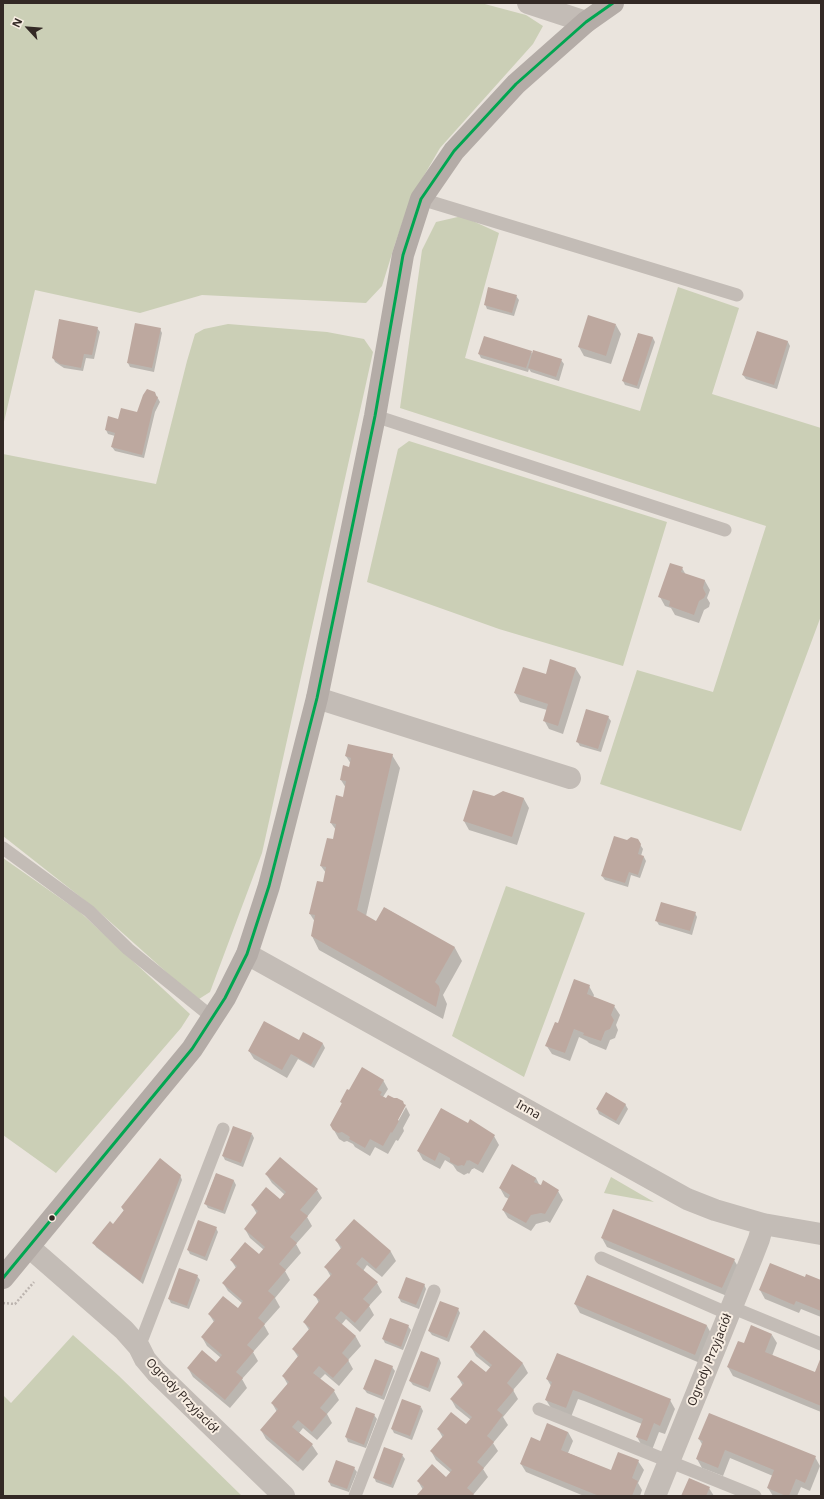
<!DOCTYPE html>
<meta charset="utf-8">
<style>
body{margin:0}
#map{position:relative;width:824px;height:1499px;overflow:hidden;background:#eae4dd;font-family:"Noto Sans",sans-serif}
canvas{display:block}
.frame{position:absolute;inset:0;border:4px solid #332925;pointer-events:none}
.north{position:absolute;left:8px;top:8px;width:40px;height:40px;-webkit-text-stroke:3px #f8eee3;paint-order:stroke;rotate:296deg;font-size:11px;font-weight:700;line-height:16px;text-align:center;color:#332925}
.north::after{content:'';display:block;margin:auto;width:14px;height:18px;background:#332925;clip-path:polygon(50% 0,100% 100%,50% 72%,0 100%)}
</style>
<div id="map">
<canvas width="824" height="1499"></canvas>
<div class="frame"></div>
<div class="north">N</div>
</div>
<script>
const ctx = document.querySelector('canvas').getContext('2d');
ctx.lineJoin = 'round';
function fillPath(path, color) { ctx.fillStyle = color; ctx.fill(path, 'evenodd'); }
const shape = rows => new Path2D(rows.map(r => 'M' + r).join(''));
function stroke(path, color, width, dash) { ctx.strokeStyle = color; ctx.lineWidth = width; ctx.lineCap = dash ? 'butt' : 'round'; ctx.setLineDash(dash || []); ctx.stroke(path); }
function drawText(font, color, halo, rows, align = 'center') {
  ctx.font = font + ' "Noto Sans",sans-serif'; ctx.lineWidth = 4; ctx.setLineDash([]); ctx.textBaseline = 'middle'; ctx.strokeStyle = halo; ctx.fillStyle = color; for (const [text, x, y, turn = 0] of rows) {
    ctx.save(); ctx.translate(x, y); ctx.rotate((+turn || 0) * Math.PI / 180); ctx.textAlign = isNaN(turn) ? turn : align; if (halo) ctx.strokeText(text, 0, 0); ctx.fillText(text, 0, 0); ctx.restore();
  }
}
const green = shape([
 [3,3,481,3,526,15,543,26,533,44,440,148,411,198,395,244,382,286,366,303,202,295,140,313,35,290,3,426],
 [462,216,499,233,465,358,640,411,678,287,739,308,712,394,821,428,821,616,741,831,600,784,637,670,713,692,766,526,400,408,422,250,436,222],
 [228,324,327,332,364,339,373,352,262,853,210,992,199,999,174,979,97,910,3,836,3,454,156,484,187,361,195,334,204,329],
 [409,441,667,522,623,666,499,629,367,582,398,449],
 [3,858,80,912,190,1014,181,1028,56,1173,3,1135],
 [506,886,585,913,524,1077,452,1036],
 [611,1177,654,1202,604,1193],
 [73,1335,119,1376,242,1496,3,1496,3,1395,11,1403]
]);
const shadow = shape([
 [516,296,519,300,514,316,487,309,485,304],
 [616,325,621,334,611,364,584,356,579,347],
 [97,328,100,332,94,359,86,358,83,371,64,368,55,362,53,357],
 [160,329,162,333,154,372,130,367,128,363],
 [757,332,788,342,790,346,777,389,746,379,743,375],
 [638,334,653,338,655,342,639,389,625,385,623,381],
 [484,338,531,352,533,355,561,360,564,364,559,381,531,372,529,369,528,372,481,358,479,354],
 [155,393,160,402,155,412,144,458,115,451,112,447,115,436,108,434,106,430,119,420,138,413],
 [682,568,686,575,705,581,710,590,707,598,710,603,709,607,704,610,699,623,675,615,671,608,665,606,660,597],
 [576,669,581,677,563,734,549,729,544,720,547,710,520,702,515,693,546,675],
 [608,717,611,721,601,752,580,746,577,741],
 [392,755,400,768,366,916,376,922,385,908,455,948,462,961,443,995,447,1004,443,1019,319,950,312,936,315,922,310,914,324,883,326,873,321,866,334,841,336,830,331,823,343,798,346,788,341,780,350,768,351,764,346,756],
 [494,797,524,799,529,808,517,845,469,830,464,821],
 [637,840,643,849,641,856,644,857,646,861,640,878,631,875,628,887,605,880,602,876,627,841],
 [695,913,697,917,692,935,659,925,656,920],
 [589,986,594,995,593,998,614,1006,620,1015,616,1025,618,1030,615,1038,610,1040,606,1050,589,1043,587,1041,579,1037,570,1061,552,1054,546,1045,559,1024],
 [304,1033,323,1044,325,1048,314,1068,298,1059,287,1078,254,1059,249,1051,299,1042],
 [383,1080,388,1089,383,1097,406,1107,404,1107,394,1124,396,1125,406,1107,410,1115,403,1128,404,1131,398,1141,396,1140,388,1154,375,1147,370,1156,355,1147,353,1144,347,1141,344,1142,339,1139,331,1125,342,1104,341,1102,349,1091],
 [625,1104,628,1109,619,1125,599,1114,597,1109],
 [468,1124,494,1136,499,1145,483,1173,474,1168,473,1169,472,1169,469,1174,468,1173,464,1175,457,1171,453,1165,445,1160,440,1169,423,1160,418,1151],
 [252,1134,254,1138,243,1167,225,1160,223,1156],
 [513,1166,536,1178,540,1186,558,1191,563,1200,550,1223,547,1221,536,1224,531,1231,508,1218,503,1210,509,1199,505,1197,500,1188],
 [216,1174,234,1181,236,1185,225,1214,208,1208,205,1203],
 [266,1174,317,1190,322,1198,307,1217,312,1226,296,1244,301,1253,285,1271,290,1280,275,1298,280,1307,264,1325,269,1334,253,1352,258,1361,242,1379,247,1388,230,1408,193,1377,188,1368,216,1363,221,1358,207,1346,202,1337,214,1322,209,1314,238,1309,243,1304,228,1291,223,1283,236,1268,231,1260,259,1255,264,1250,250,1238,245,1229,257,1214,252,1205,281,1201,285,1195,272,1183],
 [180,1175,182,1180,143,1284,96,1247,94,1243,113,1225,124,1211,122,1208],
 [354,1220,391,1252,396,1261,382,1277,367,1265,363,1271,377,1283,382,1292,369,1306,374,1315,360,1332,346,1319,341,1325,356,1337,361,1346,348,1360,353,1369,339,1386,325,1374,320,1379,334,1391,339,1400,327,1414,332,1423,317,1440,303,1428,299,1433,312,1445,318,1454,303,1471,266,1439,261,1430,277,1412,272,1403,288,1385,283,1376,298,1357,293,1349,309,1330,304,1322,319,1303,315,1295,331,1277,326,1268,341,1249,336,1240],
 [216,1228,218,1232,207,1261,190,1254,188,1250],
 [602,1238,734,1260,739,1268,727,1296,607,1247],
 [197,1276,200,1280,189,1309,171,1303,169,1299],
 [587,1276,707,1326,712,1335,700,1363,580,1313,575,1304],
 [806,1279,821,1281,821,1317,801,1309,799,1313,765,1299,760,1290],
 [424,1284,426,1289,419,1309,401,1302,399,1298],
 [458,1309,460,1313,449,1342,432,1335,429,1331],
 [408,1326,411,1330,403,1350,385,1343,383,1339],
 [484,1331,523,1364,528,1373,513,1390,518,1399,503,1417,508,1425,493,1443,498,1451,483,1469,488,1477,473,1495,474,1496,418,1496,423,1490,418,1481,446,1478,451,1473,436,1460,431,1451,443,1438,438,1429,466,1426,471,1420,456,1408,451,1399,463,1386,458,1377,486,1374,491,1368,476,1356,471,1347],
 [772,1335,777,1343,772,1356,815,1373,821,1359,821,1412,733,1376,728,1367,744,1344],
 [439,1358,441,1363,430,1392,413,1385,410,1381],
 [392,1367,395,1371,384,1400,367,1393,364,1389],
 [547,1379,670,1400,675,1409,665,1434,659,1432,652,1450,642,1446,637,1437,642,1424,584,1401,578,1399,571,1417,551,1408,546,1400,551,1386],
 [421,1407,423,1411,412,1440,394,1433,392,1429],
 [357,1408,374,1415,377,1419,366,1448,348,1442,346,1437],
 [568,1432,573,1441,568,1453,611,1471,638,1461,644,1470,638,1483,642,1490,640,1496,584,1496,526,1472,521,1464,540,1442],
 [699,1439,815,1457,820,1466,810,1491,801,1487,797,1496,773,1496,768,1488,773,1476,730,1458,723,1476,702,1468,697,1459,703,1446],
 [402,1455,405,1459,393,1488,376,1482,374,1477],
 [354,1468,357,1472,349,1492,331,1486,329,1482],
 [709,1488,714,1496,682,1496]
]);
const building = shape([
 [488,287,517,295,512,313,484,305],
 [588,315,616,324,606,356,578,347],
 [59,319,98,327,92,355,84,354,81,368,60,364,52,358],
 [135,323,161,328,152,368,127,363],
 [757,331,788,341,774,385,742,375],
 [638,333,653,337,637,386,622,381],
 [484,336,532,351,526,368,478,354],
 [533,350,562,359,556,377,528,368],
 [147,389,155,392,156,396,158,397,153,408,142,455,111,447,115,433,105,430,108,416,118,419,121,408,137,412,143,395],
 [670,563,683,567,681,572,705,580,703,588,706,594,704,598,699,601,694,615,669,606,670,601,658,597],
 [550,659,576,668,558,726,543,721,548,704,514,693,523,667,546,674],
 [586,709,609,716,598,749,576,742],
 [348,744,393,754,357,910,376,921,384,907,455,947,435,982,439,986,440,990,436,1007,311,936,315,915,309,914,317,881,323,882,326,867,320,866,327,838,333,839,336,824,330,823,336,795,343,797,346,781,340,780,343,765,349,767,351,758,345,756],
 [473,790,494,796,503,791,524,798,512,837,463,821],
 [614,836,627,840,631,837,638,839,641,844,638,854,644,856,638,875,629,872,625,883,601,876],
 [661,902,696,912,690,931,655,921],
 [574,979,590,985,587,994,615,1005,611,1015,614,1020,610,1029,605,1031,601,1041,583,1035,584,1033,574,1029,565,1053,545,1046,555,1022,558,1023],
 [264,1021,299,1040,303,1032,323,1043,311,1065,291,1054,282,1070,248,1051],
 [362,1067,384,1080,378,1090,382,1092,380,1095,386,1098,388,1095,394,1098,397,1098,403,1101,404,1104,406,1105,398,1120,399,1121,392,1133,391,1132,383,1146,370,1139,365,1148,349,1139,350,1137,342,1132,338,1133,333,1130,330,1125,342,1103,340,1102,347,1089,349,1090],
 [606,1092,626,1104,616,1121,596,1109],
 [441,1108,468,1123,470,1119,495,1135,478,1165,469,1160,468,1161,467,1160,464,1166,462,1165,458,1166,450,1162,450,1158,439,1152,435,1161,417,1151],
 [233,1126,252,1133,241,1163,222,1156],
 [280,1157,318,1189,300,1210,308,1216,290,1237,297,1243,279,1264,286,1270,268,1291,275,1297,258,1318,265,1324,247,1345,254,1351,236,1372,243,1378,225,1400,187,1368,202,1350,216,1362,222,1355,201,1337,215,1320,208,1314,223,1296,238,1308,243,1301,222,1283,237,1266,230,1260,245,1242,259,1254,265,1247,244,1229,258,1211,251,1205,266,1187,280,1199,286,1192,265,1174],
 [160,1158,181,1175,140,1281,92,1243,110,1221,113,1224,124,1210,121,1207],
 [512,1164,536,1178,534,1182,541,1185,543,1180,559,1190,545,1214,541,1213,531,1215,526,1223,502,1210,510,1195,499,1188],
 [216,1173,234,1180,223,1211,204,1204],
 [613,1209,735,1259,722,1288,601,1238],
 [354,1219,391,1251,376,1269,362,1257,356,1264,378,1282,363,1299,370,1305,355,1323,341,1311,335,1318,356,1336,342,1353,349,1360,333,1378,319,1366,313,1373,335,1390,320,1408,327,1414,312,1432,298,1420,292,1427,313,1444,298,1462,260,1430,278,1409,271,1403,289,1382,282,1376,299,1355,292,1349,310,1328,303,1322,320,1300,313,1295,332,1274,324,1267,342,1247,335,1240],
 [198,1220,217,1227,205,1257,187,1250],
 [770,1263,805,1277,806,1274,821,1280,821,1311,796,1301,794,1305,759,1290],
 [179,1268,198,1275,187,1306,168,1299],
 [587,1275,707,1325,695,1355,574,1304],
 [406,1277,425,1284,416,1305,398,1298],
 [440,1301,459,1308,447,1338,428,1331],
 [390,1318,409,1325,401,1347,382,1339],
 [751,1325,772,1334,765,1352,815,1372,821,1357,821,1406,727,1367,738,1341,744,1343],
 [484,1330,523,1363,507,1383,514,1390,497,1410,503,1415,487,1436,494,1442,477,1462,484,1468,467,1488,474,1494,472,1496,416,1496,424,1487,417,1481,432,1464,446,1477,452,1470,430,1451,444,1435,437,1429,451,1412,466,1424,472,1417,450,1399,464,1383,457,1377,471,1360,486,1372,492,1365,470,1347],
 [421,1351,439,1358,428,1388,409,1381],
 [557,1353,671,1399,660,1426,654,1423,647,1441,636,1437,643,1419,579,1392,573,1390,566,1408,545,1400,552,1382,546,1379],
 [375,1359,393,1366,382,1396,363,1389],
 [402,1399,421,1406,410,1436,391,1429],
 [356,1407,375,1414,364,1445,345,1437],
 [709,1413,816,1456,805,1483,796,1479,789,1496,786,1496,767,1488,774,1470,725,1450,718,1468,696,1459,703,1441,698,1439],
 [547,1423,568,1432,561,1450,611,1470,618,1452,639,1460,632,1478,638,1481,632,1496,599,1496,520,1464,531,1437,540,1441],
 [384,1447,403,1454,391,1485,373,1478],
 [336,1460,355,1467,347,1489,328,1482],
 [689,1478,710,1487,706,1496,681,1496]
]);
const path = shape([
 [3,1303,15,1304,34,1282]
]);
const lane = shape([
 [421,199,737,295],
 [375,416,725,530],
 [3,848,89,911,128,949,213,1018],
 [601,1258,729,1314],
 [731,1307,821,1344],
 [139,1347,223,1129],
 [539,1409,755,1496],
 [355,1496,434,1291]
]);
const street = shape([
 [528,3,586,22],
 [317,698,570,778],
 [247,954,687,1199,715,1210,763,1224,821,1234],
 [29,1247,124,1330,139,1347,145,1359,156,1372,284,1496],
 [655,1496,752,1257,759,1239,763,1224]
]);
const secondary = shape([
 [3,1278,192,1049,225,998,247,954,269,886,317,698,375,416,403,255,421,199,454,151,516,84,586,22,613,3]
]);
const bus1 = shape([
 [3,1278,192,1049,225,998,247,954,269,886,317,698,375,416,403,255,421,199,454,151,516,84,586,22,613,3]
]);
const markers = [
 [52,1218,3.5,"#332925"]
];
const streetNames = [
 ["Inna",528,1110,29],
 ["Ogrody Przyjaciół",710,1360,-68],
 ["Ogrody Przyjaciół",182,1396,46]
];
fillPath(green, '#cbcfb6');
fillPath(shadow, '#0003');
fillPath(building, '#bda89f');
stroke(path, '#bcb4af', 2.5, [2, 2]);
stroke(lane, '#c3bcb6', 13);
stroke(street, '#c3bcb6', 22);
stroke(secondary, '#b4aca7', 22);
stroke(bus1, '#00a651', 3);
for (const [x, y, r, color] of markers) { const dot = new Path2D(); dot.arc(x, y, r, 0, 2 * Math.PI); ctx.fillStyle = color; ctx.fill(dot); stroke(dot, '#f8eee3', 1.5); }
drawText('12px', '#332925', '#f8eee3', streetNames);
</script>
